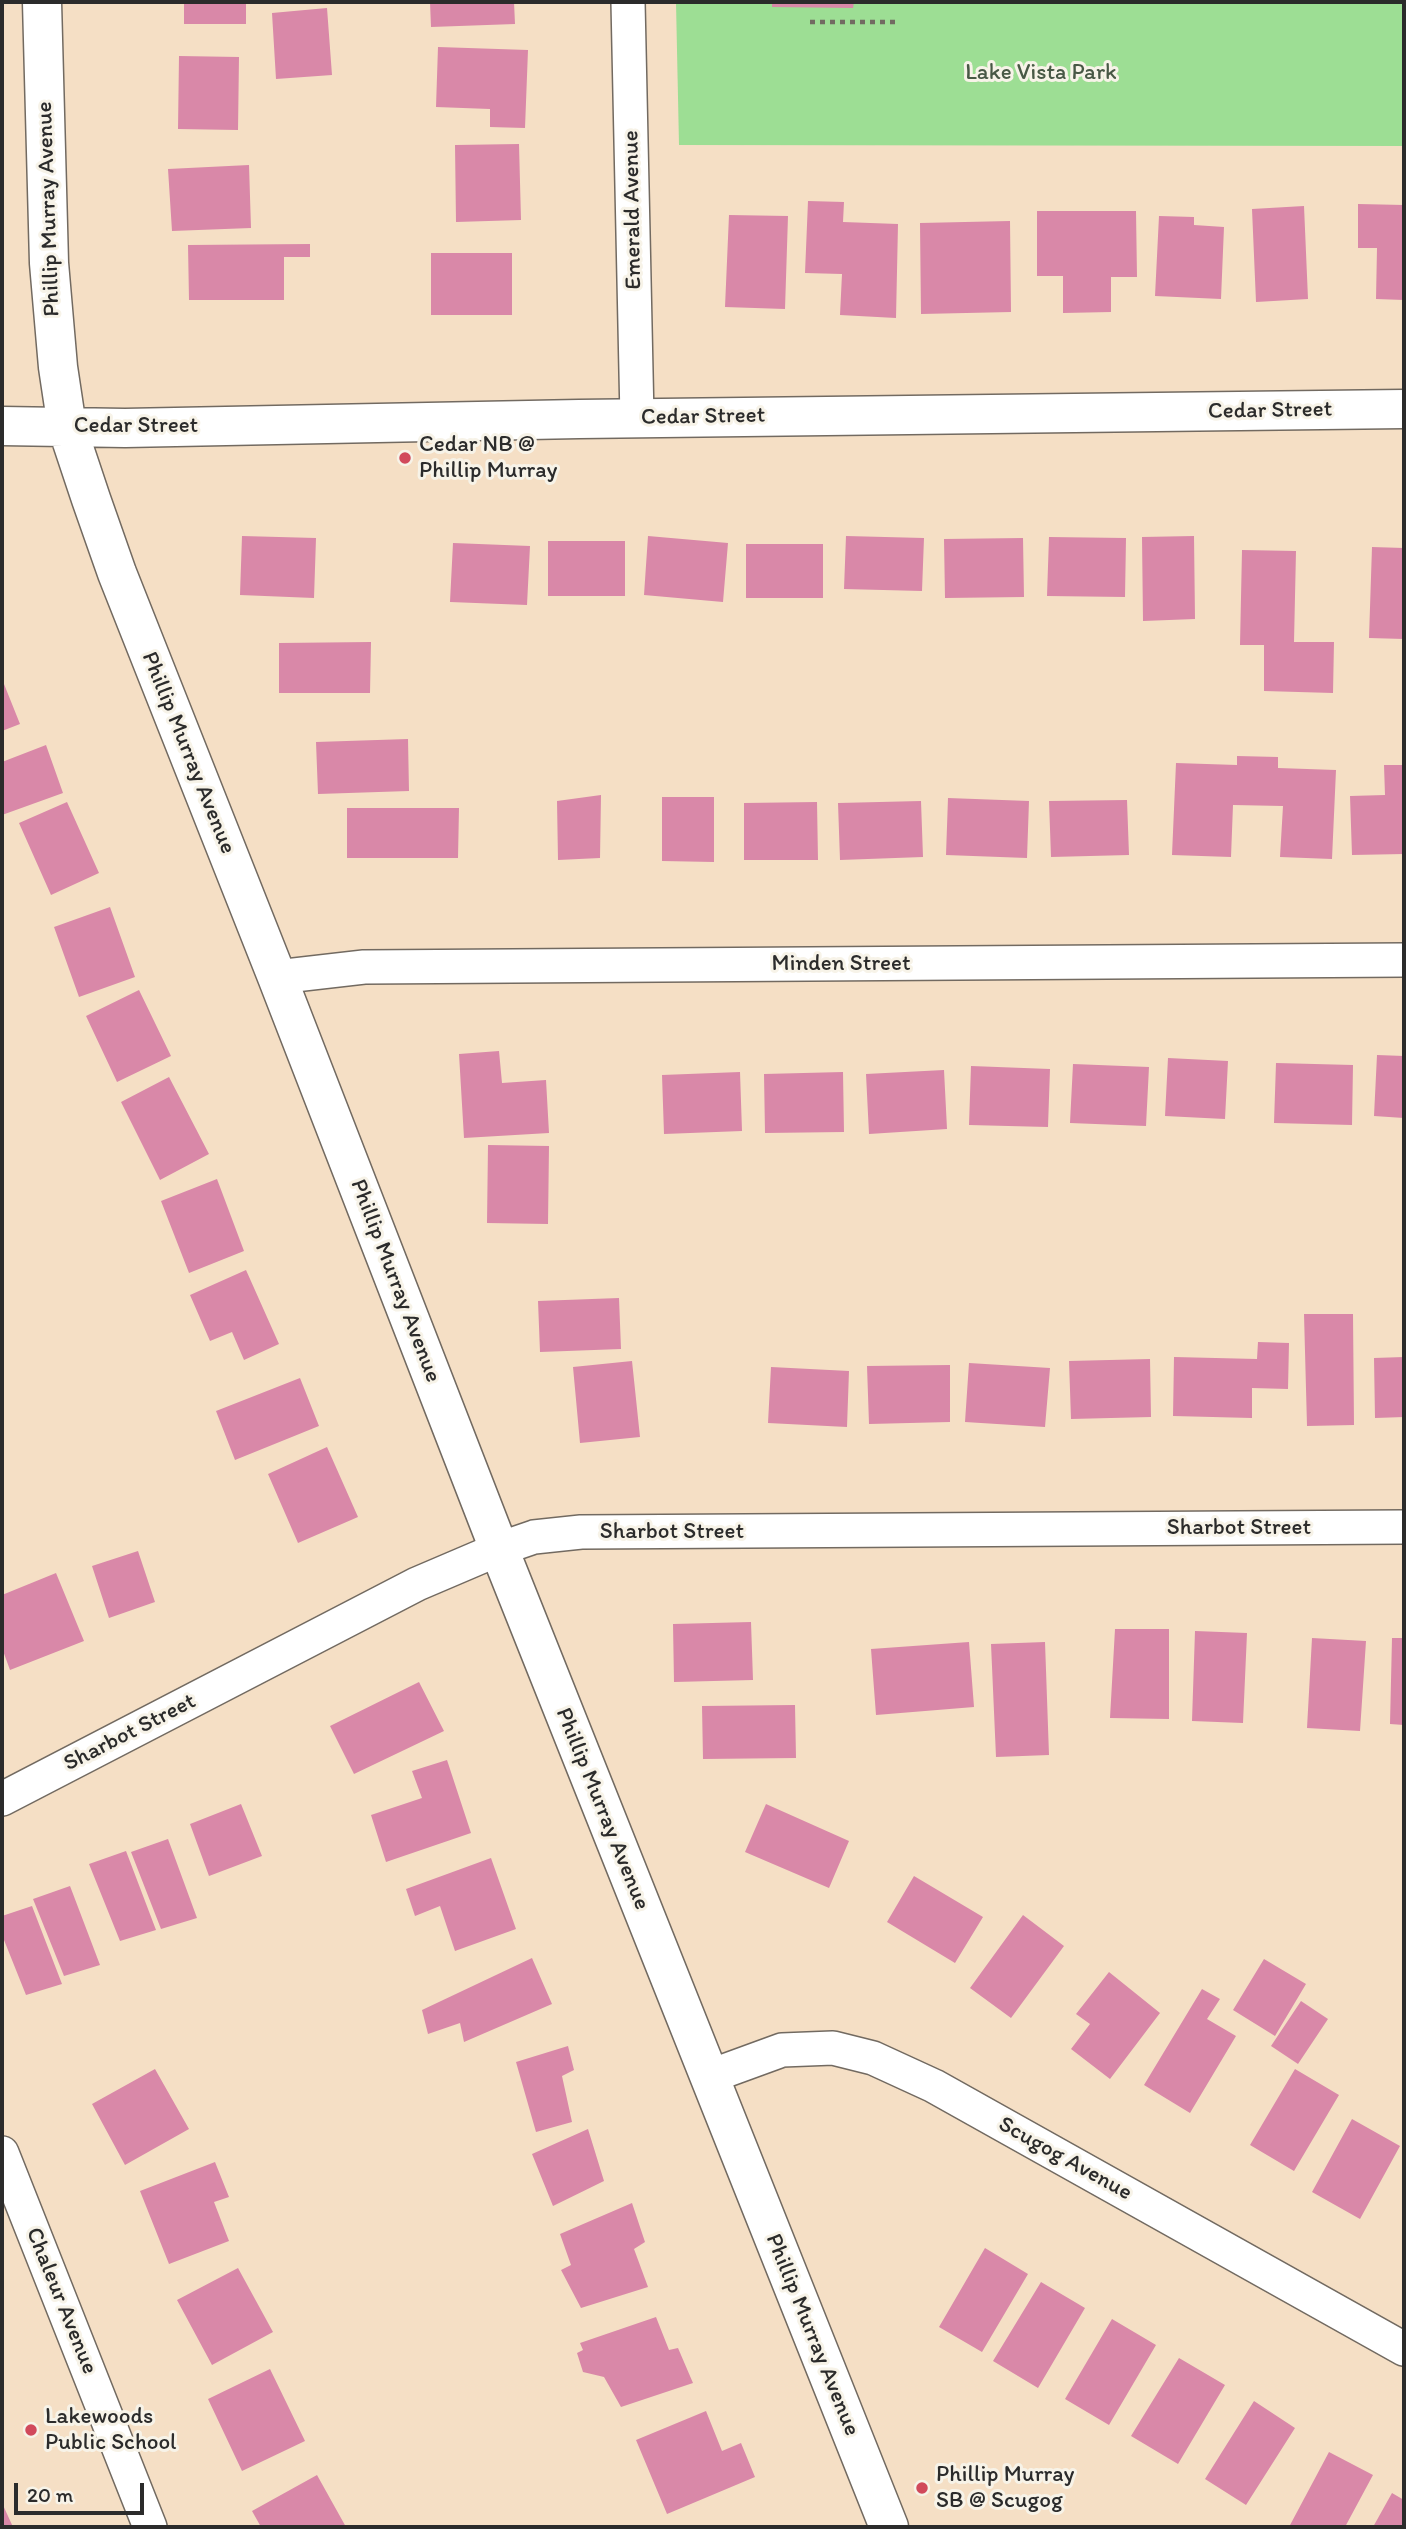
<!DOCTYPE html>
<style>
body{margin:0}
#map{position:relative;width:1406px;height:2529px;overflow:hidden;background:#f5dfc5;font-family:Itim,sans-serif}
canvas{display:block}
.frame{position:absolute;inset:0;border:4px solid #2b2b2b;pointer-events:none}
.scale{position:absolute;left:14px;top:2483px;width:130px;height:32px;box-sizing:border-box;border:4px solid #2b2b2b;border-top:0;padding-left:9px;font-size:21px;line-height:24px;white-space:nowrap;color:#2b2b2b;-webkit-text-stroke:5px #f7f3e8;paint-order:stroke}
</style>
<div id="map">
<canvas width="1406" height="2529"></canvas>
<div class="frame"></div>
<div class="scale">20 m</div>
</div>
<script>
const ctx = document.querySelector('canvas').getContext('2d');
ctx.lineJoin = 'round';
function fillPath(path, color) { ctx.fillStyle = color; ctx.fill(path, 'evenodd'); }
const shape = rows => new Path2D(rows.map(r => 'M' + r).join(''));
function stroke(path, color, width, dash) { ctx.strokeStyle = color; ctx.lineWidth = width; ctx.lineCap = dash ? 'butt' : 'round'; ctx.setLineDash(dash || []); ctx.stroke(path); }
function drawText(font, color, halo, rows, align = 'center') {
  ctx.font = font + ' Itim,sans-serif'; ctx.lineWidth = 6; ctx.setLineDash([]); ctx.textBaseline = 'middle'; ctx.strokeStyle = halo; ctx.fillStyle = color; for (const [text, x, y, turn = 0] of rows) {
    ctx.save(); ctx.translate(x, y); ctx.rotate((+turn || 0) * Math.PI / 180); ctx.textAlign = isNaN(turn) ? turn : align; if (halo) ctx.strokeText(text, 0, 0); ctx.fillText(text, 0, 0); ctx.restore();
  }
}
const green = shape([
 [676,2,1404,2,1404,146,679,145]
]);
const building = shape([
 [184,2,246,2,246,24,184,24],
 [430,2,514,2,515,24,431,27],
 [772,2,854,2,853,8,772,7],
 [327,8,332,75,276,79,272,13],
 [438,47,528,50,525,128,490,127,490,109,436,107],
 [179,56,239,57,238,130,178,129],
 [519,144,521,220,456,222,455,145],
 [249,165,251,228,172,231,168,169],
 [808,201,844,202,843,222,898,224,896,318,840,315,842,274,805,273],
 [1358,204,1404,205,1404,300,1376,299,1377,248,1358,248],
 [1304,206,1308,299,1256,302,1252,209],
 [1037,211,1136,211,1137,277,1111,277,1111,312,1063,313,1063,276,1037,276],
 [729,215,788,216,785,309,725,307],
 [1159,216,1194,217,1194,225,1224,227,1221,299,1155,296],
 [1010,221,1011,312,921,314,920,223],
 [310,244,310,257,284,257,284,300,189,300,188,245],
 [431,253,512,253,512,315,431,315],
 [242,536,316,538,314,598,240,595],
 [648,536,728,543,723,602,644,595],
 [846,536,924,538,922,591,844,589],
 [1194,536,1195,619,1143,621,1142,537],
 [1049,537,1126,538,1125,597,1047,596],
 [1023,538,1024,597,945,598,944,539],
 [548,541,625,541,625,596,548,596],
 [453,543,530,546,527,605,450,602],
 [746,544,823,544,823,598,746,598],
 [1372,547,1404,548,1404,639,1369,638],
 [1242,550,1296,551,1294,642,1334,642,1333,693,1264,691,1264,645,1240,645],
 [371,642,370,693,279,693,279,643],
 [2,679,20,724,2,731],
 [408,739,409,791,318,794,316,742],
 [46,745,63,793,2,815,2,762],
 [1237,756,1278,757,1278,768,1336,770,1332,859,1280,857,1283,806,1233,805,1231,857,1172,855,1176,763,1237,765],
 [1384,765,1404,765,1404,854,1352,855,1350,796,1385,795],
 [601,795,600,858,558,860,557,801],
 [662,797,714,797,714,862,662,861],
 [948,798,1029,801,1027,858,946,855],
 [1127,800,1129,855,1051,857,1049,801],
 [921,801,923,857,840,860,838,803],
 [67,802,99,873,51,895,19,823],
 [817,802,818,860,744,860,744,803],
 [347,808,459,808,458,858,347,858],
 [110,907,135,977,79,997,54,927],
 [139,990,171,1056,117,1082,86,1016],
 [499,1051,502,1083,546,1080,549,1133,464,1138,459,1054],
 [1377,1055,1404,1056,1404,1118,1374,1116],
 [1168,1058,1228,1061,1225,1119,1165,1116],
 [1276,1063,1353,1065,1352,1125,1274,1123],
 [1073,1064,1149,1067,1146,1126,1070,1123],
 [971,1066,1050,1069,1048,1127,969,1125],
 [944,1070,947,1129,869,1134,866,1074],
 [740,1072,742,1131,664,1134,662,1075],
 [843,1072,844,1132,765,1133,764,1074],
 [169,1077,209,1154,160,1180,121,1102],
 [488,1145,549,1146,548,1224,487,1223],
 [217,1179,244,1251,189,1273,161,1201],
 [246,1270,279,1344,244,1360,232,1332,210,1341,190,1295],
 [619,1298,621,1349,540,1352,538,1301],
 [1304,1314,1353,1314,1354,1425,1307,1426],
 [1258,1342,1289,1343,1288,1389,1252,1388,1252,1418,1173,1416,1174,1357,1257,1359],
 [1404,1357,1404,1417,1375,1418,1374,1358],
 [1150,1359,1151,1417,1071,1419,1069,1361],
 [632,1361,640,1437,580,1443,573,1367],
 [969,1363,1050,1368,1045,1427,965,1422],
 [950,1365,950,1422,869,1424,867,1366],
 [771,1367,849,1371,847,1427,768,1423],
 [300,1378,319,1426,235,1460,216,1411],
 [327,1447,358,1517,298,1543,268,1474],
 [138,1551,155,1602,109,1618,92,1566],
 [56,1573,84,1641,10,1670,2,1648,2,1595],
 [751,1622,753,1680,674,1682,673,1624],
 [1115,1629,1169,1629,1169,1719,1110,1718],
 [1195,1631,1247,1633,1243,1723,1192,1721],
 [1312,1638,1366,1641,1360,1731,1307,1728],
 [1392,1638,1404,1638,1404,1725,1390,1724],
 [969,1642,974,1707,876,1715,871,1649],
 [1045,1642,1049,1755,996,1757,991,1644],
 [419,1682,444,1731,354,1774,330,1726],
 [795,1705,796,1758,703,1759,702,1706],
 [447,1760,471,1833,386,1862,371,1815,422,1798,412,1771],
 [241,1804,262,1856,209,1876,190,1824],
 [766,1804,849,1841,829,1888,745,1852],
 [168,1839,197,1918,161,1929,131,1852],
 [126,1851,156,1930,120,1941,89,1864],
 [491,1858,516,1929,455,1951,440,1906,415,1916,406,1889],
 [914,1876,983,1917,955,1963,887,1922],
 [70,1886,100,1965,64,1976,33,1899],
 [32,1906,62,1984,26,1995,2,1935,2,1916],
 [1023,1915,1064,1946,1011,2018,970,1988],
 [532,1958,552,2004,464,2042,460,2023,428,2034,422,2010],
 [1264,1959,1306,1984,1275,2036,1233,2010],
 [1109,1972,1160,2013,1110,2079,1071,2049,1090,2024,1076,2014],
 [1202,1989,1220,1999,1207,2019,1236,2036,1190,2113,1144,2085],
 [1301,2001,1328,2019,1298,2064,1271,2046],
 [568,2046,574,2070,562,2076,572,2122,536,2132,516,2062],
 [155,2069,189,2129,125,2165,92,2104],
 [1295,2069,1339,2095,1294,2171,1250,2145],
 [1352,2119,1400,2146,1360,2219,1312,2192],
 [588,2129,604,2181,553,2206,532,2154],
 [215,2162,229,2197,214,2202,229,2241,169,2264,140,2191],
 [632,2203,645,2242,634,2249,648,2287,581,2308,561,2270,571,2265,560,2234],
 [985,2248,1028,2274,982,2352,939,2327],
 [238,2268,273,2332,212,2365,177,2300],
 [1041,2282,1085,2308,1038,2388,993,2361],
 [656,2317,669,2350,678,2348,693,2383,621,2407,604,2377,583,2372,577,2353,583,2350,580,2343],
 [1112,2319,1156,2345,1109,2425,1065,2399],
 [1179,2358,1225,2385,1178,2464,1131,2436],
 [270,2369,305,2441,242,2471,208,2399],
 [1254,2401,1295,2428,1246,2505,1205,2479],
 [706,2411,722,2451,741,2443,755,2477,667,2514,636,2440],
 [1329,2452,1373,2475,1345,2527,1289,2527],
 [317,2475,346,2527,261,2527,252,2511],
 [1392,2493,1404,2500,1404,2527,1373,2527],
 [2,2503,13,2527,2,2527]
]);
const path = shape([
 [810,22,896,22]
]);
const minor = shape([
 [628,2,637,418],
 [277,977,364,967,1404,960],
 [2,1799,417,1584,499,1549,534,1537,581,1532,1404,1527],
 [708,2077,782,2050,833,2048,873,2058,934,2086,1404,2349],
 [2,2153,150,2527]
]);
const tertiary = shape([
 [42,2,49,263,58,367,67,427,91,499,117,573,277,977,499,1549,889,2527],
 [2,426,125,428,579,419,1404,409]
]);
const markers = [
 [405,458,7,"#d1495b"],
 [31,2430,7,"#d1495b"],
 [922,2488,7,"#d1495b"]
];
const parkNames = [
 ["Lake Vista Park",1041,73]
];
const streetNames = [
 ["Phillip Murray Avenue",49,209,-92],
 ["Emerald Avenue",633,210,-91],
 ["Cedar Street",1270,411,-1],
 ["Cedar Street",703,417,-1],
 ["Cedar Street",136,426],
 ["Phillip Murray Avenue",188,753,68],
 ["Minden Street",841,964],
 ["Phillip Murray Avenue",395,1281,69],
 ["Sharbot Street",1239,1528],
 ["Sharbot Street",672,1532],
 ["Sharbot Street",130,1733,-27],
 ["Phillip Murray Avenue",602,1809,68],
 ["Scugog Avenue",1065,2159,29],
 ["Chaleur Avenue",61,2301,68],
 ["Phillip Murray Avenue",812,2335,68]
];
const poiNames = [
 ["Cedar NB @",419,445],
 ["Phillip Murray",419,471],
 ["Lakewoods",45,2417],
 ["Public School",45,2443],
 ["Phillip Murray",936,2475],
 ["SB @ Scugog",936,2501]
];
fillPath(green, '#9dde94');
fillPath(building, '#d988a8');
stroke(minor, '#726a61', 36);
stroke(tertiary, '#726a61', 41);
stroke(path, '#726a61', 4.5, [5, 5]);
stroke(minor, '#fff', 33);
stroke(tertiary, '#fff', 38);
for (const [x, y, r, color] of markers) { const dot = new Path2D(); dot.arc(x, y, r, 0, 2 * Math.PI); ctx.fillStyle = color; ctx.fill(dot); stroke(dot, '#f7f3e8', 2.5); }
drawText('23px', '#485845', '#f7f3e8', parkNames);
drawText('23px', '#2b2b2b', '#f7f3e8', streetNames);
drawText('23px', '#2b2b2b', '#f7f3e8', poiNames, 'left');
</script>
